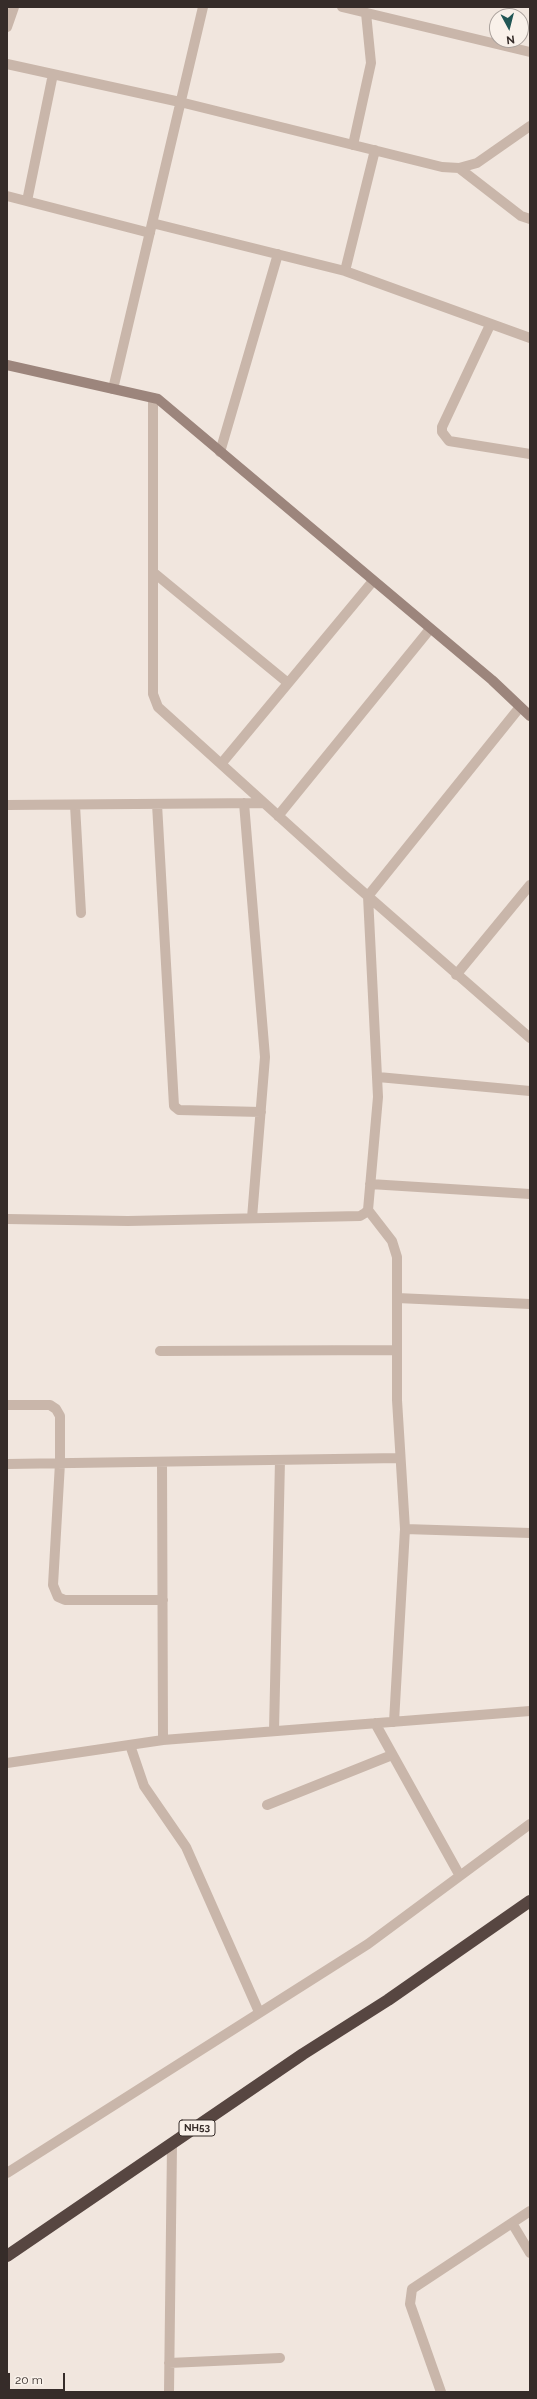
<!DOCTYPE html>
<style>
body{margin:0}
#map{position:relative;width:537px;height:2399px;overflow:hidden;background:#f1e6de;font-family:Raleway,sans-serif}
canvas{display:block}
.frame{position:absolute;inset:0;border:8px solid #362c29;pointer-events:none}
.north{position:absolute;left:489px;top:8px;width:40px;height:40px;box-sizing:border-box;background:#f9f1ea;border:1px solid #aba29d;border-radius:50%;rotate:173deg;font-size:11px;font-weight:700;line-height:16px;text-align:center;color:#362c29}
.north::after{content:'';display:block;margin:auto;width:14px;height:18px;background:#215655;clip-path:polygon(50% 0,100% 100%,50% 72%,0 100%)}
.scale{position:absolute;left:8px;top:2373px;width:57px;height:18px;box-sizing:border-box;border:2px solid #362c29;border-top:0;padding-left:5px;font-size:12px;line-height:14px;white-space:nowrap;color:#362c29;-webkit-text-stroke:3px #f9f1ea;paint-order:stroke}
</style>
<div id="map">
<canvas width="537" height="2399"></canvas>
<div class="frame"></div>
<div class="north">N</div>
<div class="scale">20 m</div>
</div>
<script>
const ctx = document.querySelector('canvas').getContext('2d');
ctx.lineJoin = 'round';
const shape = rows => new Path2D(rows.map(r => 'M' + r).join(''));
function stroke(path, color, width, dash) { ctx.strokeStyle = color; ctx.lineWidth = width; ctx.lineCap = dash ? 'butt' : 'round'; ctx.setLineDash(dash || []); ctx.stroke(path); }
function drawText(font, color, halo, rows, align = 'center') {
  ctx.font = font + ' Raleway,sans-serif'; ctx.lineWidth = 3.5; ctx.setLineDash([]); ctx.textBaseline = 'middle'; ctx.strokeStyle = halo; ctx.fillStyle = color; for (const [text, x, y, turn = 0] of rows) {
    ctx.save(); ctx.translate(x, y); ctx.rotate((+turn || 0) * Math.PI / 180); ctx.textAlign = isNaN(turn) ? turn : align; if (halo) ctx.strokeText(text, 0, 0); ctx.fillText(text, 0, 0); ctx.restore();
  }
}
const street = shape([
 [342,7,530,52],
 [7,27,14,7],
 [7,64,180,102,442,167,459,168,477,163,530,126],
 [353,145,371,63,366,13],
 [459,168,521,216,530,219],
 [7,196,150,233],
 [27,201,53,74],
 [152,223,345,271,530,338],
 [345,271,375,150],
 [490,325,442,427,442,432,449,441,530,454],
 [113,389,203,7],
 [153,398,153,694,158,707,346,877,530,1038],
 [220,452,278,254],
 [153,572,288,683],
 [221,764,373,581],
 [244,803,265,1057,252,1218],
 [157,804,174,1106,179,1110,261,1112],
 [7,805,263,803],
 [75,805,81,913],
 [278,816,430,629],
 [456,975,530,885],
 [378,1077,530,1091],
 [370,1184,530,1194],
 [368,1210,392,1241,397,1257,397,1400,405,1529,394,1722],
 [7,1219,128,1221,360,1216,365,1213,368,1210,378,1097,368,896,520,707],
 [397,1298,530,1304],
 [160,1351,397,1350],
 [7,1405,50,1405,56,1409,60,1416,60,1463,53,1585,58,1597,65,1600,163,1600],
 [162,1462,163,1740],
 [7,1464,400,1458],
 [405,1529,530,1533],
 [375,1723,460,1876],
 [274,1731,280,1460],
 [130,1745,144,1786,186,1847,259,2012],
 [7,1763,163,1740,530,1711],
 [267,1805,392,1755],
 [7,2173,368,1944,530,1824],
 [512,2223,530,2253],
 [169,2363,280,2358],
 [169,2392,172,2145],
 [441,2392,410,2304,412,2289,530,2211]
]);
const secondary = shape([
 [7,365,158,399,492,680,530,716]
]);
const highway = shape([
 [7,2256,303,2054,388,2000,530,1901]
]);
const shields = [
 [197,2128,36]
];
const shieldNames = [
 ["NH53",197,2128]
];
stroke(street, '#c9b6aa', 10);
stroke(secondary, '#9c857c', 10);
stroke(highway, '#574641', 12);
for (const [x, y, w] of shields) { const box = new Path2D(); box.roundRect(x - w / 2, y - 8, w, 16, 3); ctx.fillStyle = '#f9f1ea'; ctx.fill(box); stroke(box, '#362c29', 1); }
drawText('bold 10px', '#362c29', null, shieldNames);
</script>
